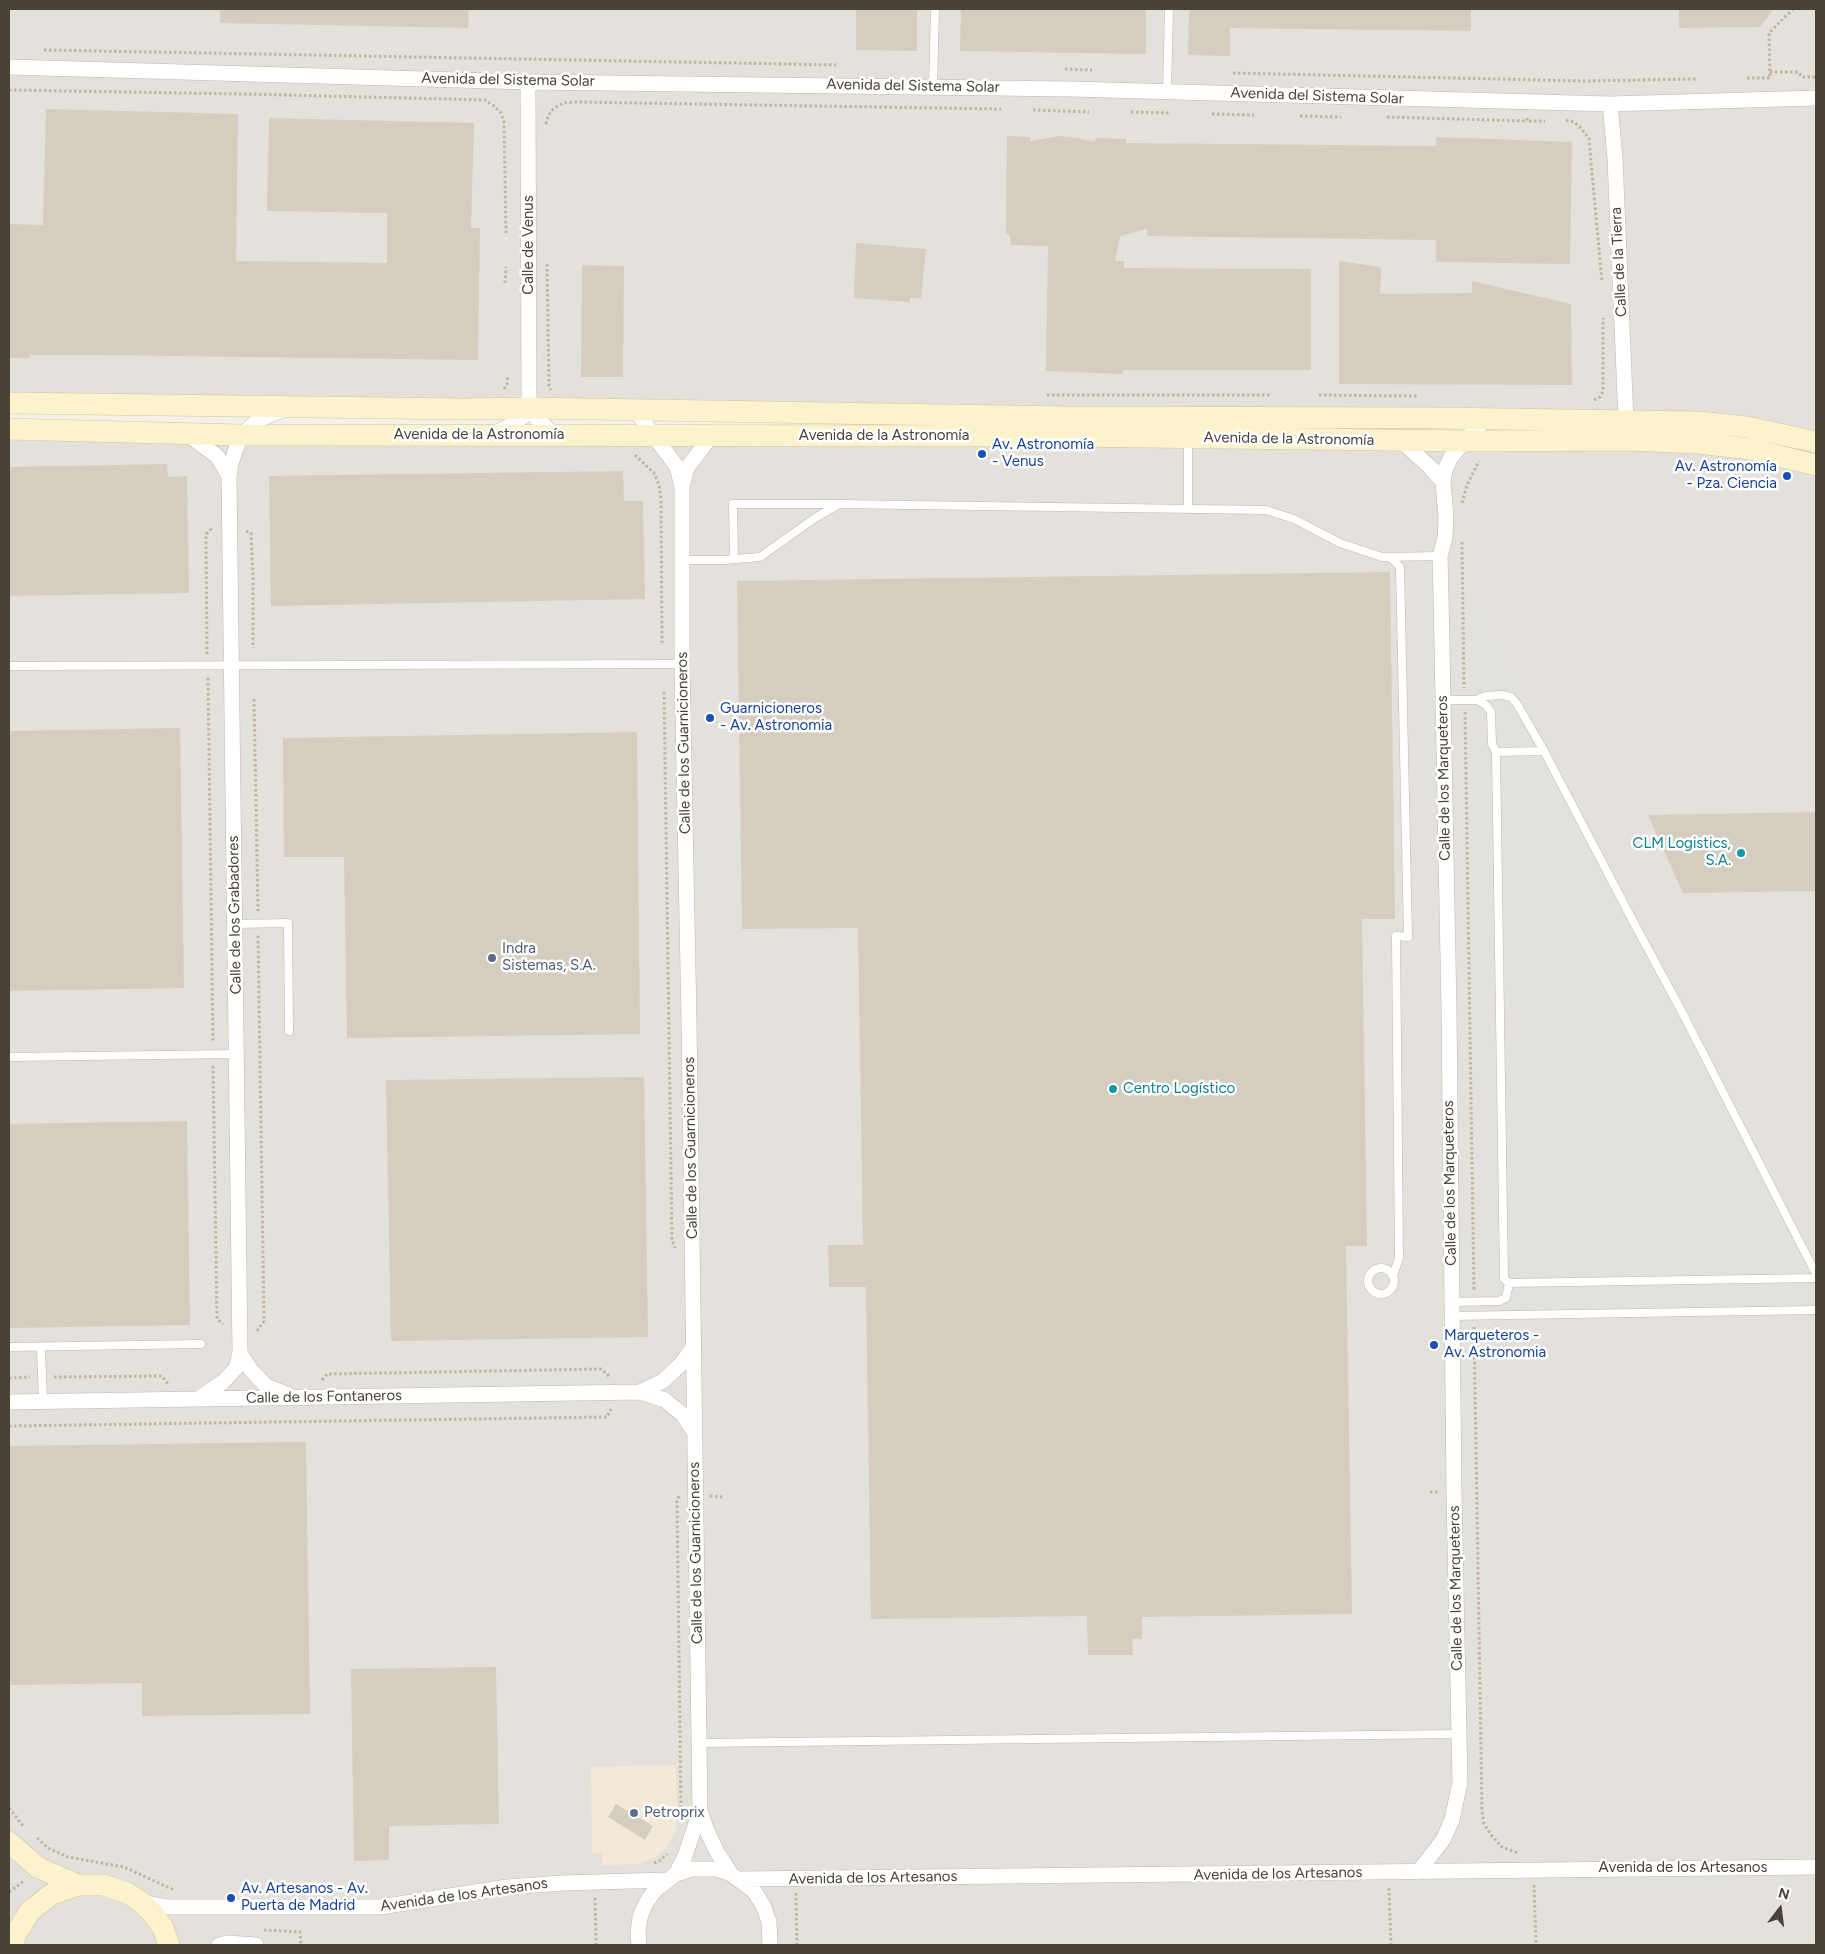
<!DOCTYPE html>
<meta charset="utf-8">
<style>
body{margin:0}
#map{position:relative;width:1825px;height:1954px;overflow:hidden;background:#f4f1ea;font-family:Figtree,sans-serif}
canvas{display:block}
.frame{position:absolute;inset:0;border:10px solid #484238;pointer-events:none}
.north{position:absolute;left:1755px;top:1884px;width:50px;height:50px;-webkit-text-stroke:4px #fff;paint-order:stroke;rotate:15deg;font-size:14px;font-weight:700;line-height:20px;text-align:center;color:#484238}
.north::after{content:'';display:block;margin:auto;width:18px;height:22px;background:#484238;clip-path:polygon(50% 0,100% 100%,50% 72%,0 100%)}
</style>
<div id="map">
<canvas width="1825" height="1954"></canvas>
<div class="frame"></div>
<div class="north">N</div>
</div>
<script>
const ctx = document.querySelector('canvas').getContext('2d');
ctx.lineJoin = 'round';
function fillPath(path, color) { ctx.fillStyle = color; ctx.fill(path, 'evenodd'); }
const shape = rows => new Path2D(rows.map(r => 'M' + r).join(''));
function stroke(path, color, width, dash) { ctx.strokeStyle = color; ctx.lineWidth = width; ctx.lineCap = dash ? 'butt' : 'round'; ctx.setLineDash(dash || []); ctx.stroke(path); }
function drawText(font, color, halo, rows, align = 'center') {
  ctx.font = font + ' Figtree,sans-serif'; ctx.lineWidth = 5; ctx.setLineDash([]); ctx.textBaseline = 'middle'; ctx.strokeStyle = halo; ctx.fillStyle = color; for (const [text, x, y, turn = 0] of rows) {
    ctx.save(); ctx.translate(x, y); ctx.rotate((+turn || 0) * Math.PI / 180); ctx.textAlign = isNaN(turn) ? turn : align; if (halo) ctx.strokeText(text, 0, 0); ctx.fillText(text, 0, 0); ctx.restore();
  }
}
const commercial = shape([
 [677,1765,677,1817,675,1831,669,1844,659,1855,639,1864,602,1865,602,1854,592,1854,590,1766]
]);
const industrial = shape([
 [9,9,1816,9,1816,442,1747,427,9,403],
 [9,429,1628,440,1816,465,1816,1945,9,1945],
 [676,1765,677,1817,675,1831,669,1844,659,1855,639,1864,602,1865,602,1853,592,1853,591,1767]
]);
const parking = shape([
 [598,396,838,397,841,405,594,402],
 [917,398,1000,399,1000,407,910,405],
 [1029,398,1054,400,1060,406,1030,406],
 [1081,400,1168,401,1168,409,1073,407],
 [1193,401,1258,403,1265,409,1194,407],
 [1331,402,1481,403,1481,409,1324,409],
 [1713,408,1736,409,1788,419,1816,426,1816,433,1708,414],
 [9,438,179,440,176,446,9,445],
 [456,439,449,448,313,447,308,440],
 [470,440,578,443,574,449,475,448],
 [765,443,1060,445,1053,453,773,451],
 [1076,446,1156,446,1156,453,1081,452],
 [1222,447,1353,448,1347,454,1223,453],
 [1476,449,1536,450,1528,457,1471,456],
 [1551,452,1690,454,1683,460,1556,458],
 [1705,454,1742,457,1816,474,1816,482,1741,463,1712,462],
 [666,527,671,527,674,622,667,622],
 [210,537,222,537,223,614,211,614],
 [234,537,247,537,249,615,236,615],
 [1432,568,1441,981,1428,982,1421,569],
 [704,575,706,745,694,745,693,576],
 [1447,602,1479,602,1816,1247,1816,1320,1480,1325,1481,1484,1460,1484],
 [196,645,196,652,9,655,9,648],
 [615,649,616,656,513,658,513,651],
 [403,653,403,659,262,662,261,656],
 [674,707,678,1008,671,1008,668,709],
 [212,720,224,721,229,1009,218,1009],
 [237,720,250,721,255,1010,242,1009],
 [696,841,709,841,711,993,698,994],
 [1430,1086,1441,1087,1444,1258,1432,1257],
 [699,1099,712,1099,714,1242,701,1242],
 [674,1100,680,1100,682,1243,676,1243],
 [219,1104,231,1105,234,1318,222,1318],
 [243,1105,255,1107,260,1317,247,1316],
 [1433,1353,1446,1353,1448,1484,1435,1483],
 [704,1364,715,1364,718,1487,707,1487],
 [605,1374,605,1387,327,1391,327,1378],
 [66,1382,158,1382,158,1394,66,1395],
 [604,1400,604,1412,326,1417,325,1405],
 [311,1404,311,1416,174,1418,174,1407],
 [161,1407,161,1419,9,1420,9,1409],
 [1435,1498,1447,1499,1452,1782,1442,1781],
 [1461,1499,1473,1499,1478,1783,1466,1784],
 [717,1504,721,1790,709,1792,706,1505],
 [681,1506,687,1506,691,1791,685,1793],
 [1816,1874,1816,1886,1540,1890,1547,1879],
 [1528,1878,1523,1890,1393,1893,1397,1881],
 [1382,1881,1376,1893,813,1902,821,1889]
]);
const building = shape([
 [220,9,469,9,468,28,220,23],
 [856,9,917,9,917,51,856,50],
 [961,9,1146,9,1146,54,960,51],
 [1189,9,1471,9,1471,31,1230,28,1230,56,1188,55],
 [1679,9,1774,9,1760,27,1679,28],
 [46,109,238,114,236,261,387,263,387,213,267,211,269,118,474,123,471,228,480,228,478,360,99,355,30,355,30,358,9,358,9,224,43,225],
 [1007,136,1030,137,1031,141,1059,136,1078,138,1095,142,1096,138,1126,139,1126,143,1436,146,1436,137,1572,142,1570,264,1436,262,1436,240,1147,236,1147,229,1120,236,1115,261,1124,261,1124,268,1311,269,1311,370,1123,370,1123,374,1046,371,1048,246,1011,245,1010,236,1006,233],
 [856,243,926,249,921,298,910,298,910,302,854,298],
 [1339,261,1381,267,1380,294,1472,293,1472,281,1571,304,1572,385,1339,384],
 [582,265,624,266,623,377,581,377],
 [167,464,168,477,187,476,189,593,9,596,9,467],
 [623,471,624,501,643,501,645,599,271,606,269,476],
 [1390,572,1395,919,1362,919,1367,1246,1346,1246,1352,1614,1142,1617,1142,1639,1132,1639,1133,1655,1088,1655,1087,1616,871,1619,866,1287,829,1287,828,1245,863,1245,858,928,742,929,737,581],
 [180,728,184,988,9,991,9,731],
 [637,732,640,1034,347,1038,344,857,284,857,283,738],
 [1816,812,1816,891,1683,893,1648,815],
 [644,1077,648,1337,391,1341,386,1080],
 [187,1121,190,1325,9,1328,9,1124],
 [306,1442,310,1714,142,1716,142,1683,9,1685,9,1446],
 [496,1667,499,1824,389,1826,389,1860,354,1861,351,1669],
 [616,1804,653,1826,645,1840,608,1817]
]);
const path = shape([
 [44,50,838,65],
 [1065,69,1092,70],
 [1770,72,1798,72,1802,77,1816,77],
 [1233,73,1584,81,1696,79],
 [1747,78,1770,78,1769,33,1793,9],
 [9,90,244,94,485,100,494,106,501,113,504,122,506,233],
 [1033,110,1089,112],
 [1131,112,1171,113],
 [1212,114,1254,115],
 [1300,116,1341,117],
 [1387,117,1527,121],
 [1527,118,1527,121,1545,121],
 [1566,120,1574,122,1581,128,1589,139,1602,282],
 [546,124,548,116,553,109,563,103,574,102,1001,109],
 [547,264,549,386,551,390],
 [505,283,506,267],
 [504,389,507,384,508,375],
 [1047,395,1271,395],
 [1319,395,1419,396],
 [1594,400,1600,397,1603,391,1603,318],
 [635,455,654,473,659,485,661,500,662,643],
 [1462,503,1467,485,1479,461],
 [246,531,251,533,253,576,253,648],
 [1462,542,1464,688],
 [207,654,206,534,211,529,211,526],
 [208,678,213,1042],
 [664,692,672,1240,675,1248],
 [254,699,258,911],
 [1465,712,1474,1291],
 [213,1066,217,1319,223,1324],
 [1474,1327,1482,1811,1484,1824,1492,1836,1502,1847,1518,1853],
 [257,1331,264,1321,258,935],
 [54,1377,162,1376,168,1384],
 [9,1378,30,1377],
 [322,1380,327,1374,601,1369,610,1377],
 [9,1426,607,1417,611,1409],
 [1430,1492,1440,1492],
 [679,1496,677,1501,681,1812],
 [710,1496,723,1497],
 [9,1808,24,1827],
 [37,1838,48,1848,68,1857,124,1867,174,1890],
 [654,1863,661,1860,667,1854],
 [1534,1885,1536,1945],
 [1389,1888,1391,1945],
 [9,1892,24,1881],
 [796,1893,797,1945],
 [595,1898,596,1945],
 [264,1930,300,1932,301,1945]
]);
const lane = shape([
 [933,87,935,9],
 [1167,91,1169,9],
 [1188,508,1188,439],
 [1390,557,1400,567,1408,937,1396,936,1399,1258,1393,1276],
 [734,559,733,504,837,504],
 [682,560,724,560,760,557,815,518,839,504,1266,510,1294,519,1340,543,1382,557,1440,556],
 [9,666,682,664],
 [1443,700,1477,700,1486,696,1502,695,1511,697,1517,704,1544,751],
 [1477,700,1486,705,1491,712,1492,744,1496,752],
 [235,924,288,923,289,1031],
 [9,1057,237,1054],
 '1368 1281a13 13 0 1 1 26 0a13 13 0 1 1-26 0Z',
 [1816,1274,1682,1012,1635,925,1544,751,1496,752,1504,1279,1509,1283,1816,1278],
 [1452,1302,1499,1301,1506,1298,1509,1283],
 [1452,1316,1816,1310],
 [9,1347,201,1344],
 [41,1347,43,1401],
 [699,1743,1459,1734]
]);
const street = shape([
 [9,67,528,82,1071,89,1610,104,1816,98],
 [1610,104,1615,158,1626,421,1631,428],
 [529,408,537,419,555,435],
 [636,411,677,467,682,486],
 [495,433,513,424,525,415,529,408,528,82],
 [187,434,217,456,229,476],
 [1400,440,1430,467,1443,482],
 [240,1353,251,1370,266,1386,289,1395],
 [640,1392,663,1381,682,1363,693,1347],
 [198,1399,223,1382,236,1368,240,1353,229,476,231,463,241,435,258,420,282,410],
 [9,1402,640,1392,665,1400,683,1415,694,1432],
 [700,1811,707,1831,717,1852,731,1874],
 [1418,1872,1443,1840,1452,1820,1460,1782,1454,1492,1449,1011,1441,595,1440,556,1445,538,1446,517,1443,482,1445,470,1451,457,1475,429,1487,419],
 [676,1874,685,1856,700,1811,689,1021,682,664,682,486,687,468,712,435],
 [740,1879,1816,1867],
 [141,1902,168,1907,380,1907,507,1887,563,1883,666,1880],
 [219,1945,227,1943,256,1945],
 [639,1945,638,1932,640,1917,646,1903,655,1890,676,1874,692,1869,717,1869,731,1874,754,1891,763,1905,769,1922,770,1945]
]);
const secondary = shape([
 [9,403,463,409,529,408,1068,417,1437,418,1698,422,1747,427,1816,442],
 [9,429,241,435,1067,436,1465,441,1628,440,1698,443,1750,449,1816,465],
 [9,1842,37,1867,78,1885],
 [12,1945,16,1934,30,1911,52,1894,78,1885,104,1885,129,1894,141,1902,154,1915,163,1928,169,1945]
]);
const markers = [
 [982,454,5,"#1a4fb4"],
 [1787,476,5,"#1a4fb4"],
 [710,718,5,"#1a4fb4"],
 [1741,853,5,"#0f9aa8"],
 [492,958,5,"#5c6f8a"],
 [1113,1089,5,"#0f9aa8"],
 [1434,1345,5,"#1a4fb4"],
 [634,1813,5,"#5c6f8a"],
 [231,1898,5,"#1a4fb4"]
];
const streetNames = [
 ["Avenida del Sistema Solar",508,80,1],
 ["Avenida del Sistema Solar",913,86,1],
 ["Avenida del Sistema Solar",1317,96,2],
 ["Calle de Venus",529,245,-90],
 ["Calle de la Tierra",1619,262,-93],
 ["Avenida de la Astronomía",479,435],
 ["Avenida de la Astronomía",884,436],
 ["Avenida de la Astronomía",1289,439,1],
 ["Calle de los Guarnicioneros",684,743,-91],
 ["Calle de los Marqueteros",1444,778,-91],
 ["Calle de los Grabadores",235,915,-91],
 ["Calle de los Guarnicioneros",691,1148,-91],
 ["Calle de los Marqueteros",1450,1183,-91],
 ["Calle de los Fontaneros",324,1397,-1],
 ["Calle de los Guarnicioneros",696,1553,-91],
 ["Calle de los Marqueteros",1456,1588,-91],
 ["Avenida de los Artesanos",1683,1868],
 ["Avenida de los Artesanos",1278,1874,-1],
 ["Avenida de los Artesanos",873,1878,-1],
 ["Avenida de los Artesanos",464,1895,-8]
];
const transitNames = [
 ["Av. Astronomía",992,445],
 ["- Venus",992,462],
 ["Av. Astronomía",1777,467,"right"],
 ["- Pza. Ciencia",1777,484,"right"],
 ["Guarnicioneros",720,709],
 ["- Av. Astronomia",720,726],
 ["Marqueteros -",1444,1336],
 ["Av. Astronomia",1444,1353],
 ["Av. Artesanos - Av.",241,1889],
 ["Puerta de Madrid",241,1906]
];
const cultureNames = [
 ["CLM Logistics,",1731,844],
 ["S.A.",1731,861],
 ["Centro Logístico",1123,1089,"left"]
];
const serviceNames = [
 ["Indra",502,949],
 ["Sistemas, S.A.",502,966],
 ["Petroprix",644,1813]
];
fillPath(commercial, '#f4e9d6');
fillPath(industrial, '#e4e0db');
fillPath(parking, '#e3e1de');
fillPath(building, '#d5cdc0');
stroke(lane, '#bfb9ac', 9);
stroke(street, '#bfb9ac', 16);
stroke(secondary, '#d2c59b', 22);
stroke(path, '#c0b59e', 3, [2.5, 2.5]);
stroke(lane, '#fff', 8);
stroke(street, '#fff', 15);
stroke(secondary, '#fcf2cc', 21);
for (const [x, y, r, color] of markers) { const dot = new Path2D(); dot.arc(x, y, r, 0, 2 * Math.PI); ctx.fillStyle = color; ctx.fill(dot); stroke(dot, '#fff', 2); }
drawText('15px', '#484238', '#fff', streetNames);
drawText('15px', '#164399', '#fff', transitNames, 'left');
drawText('15px', '#0d838f', '#fff', cultureNames, 'right');
drawText('15px', '#4e5e75', '#fff', serviceNames, 'left');
</script>
